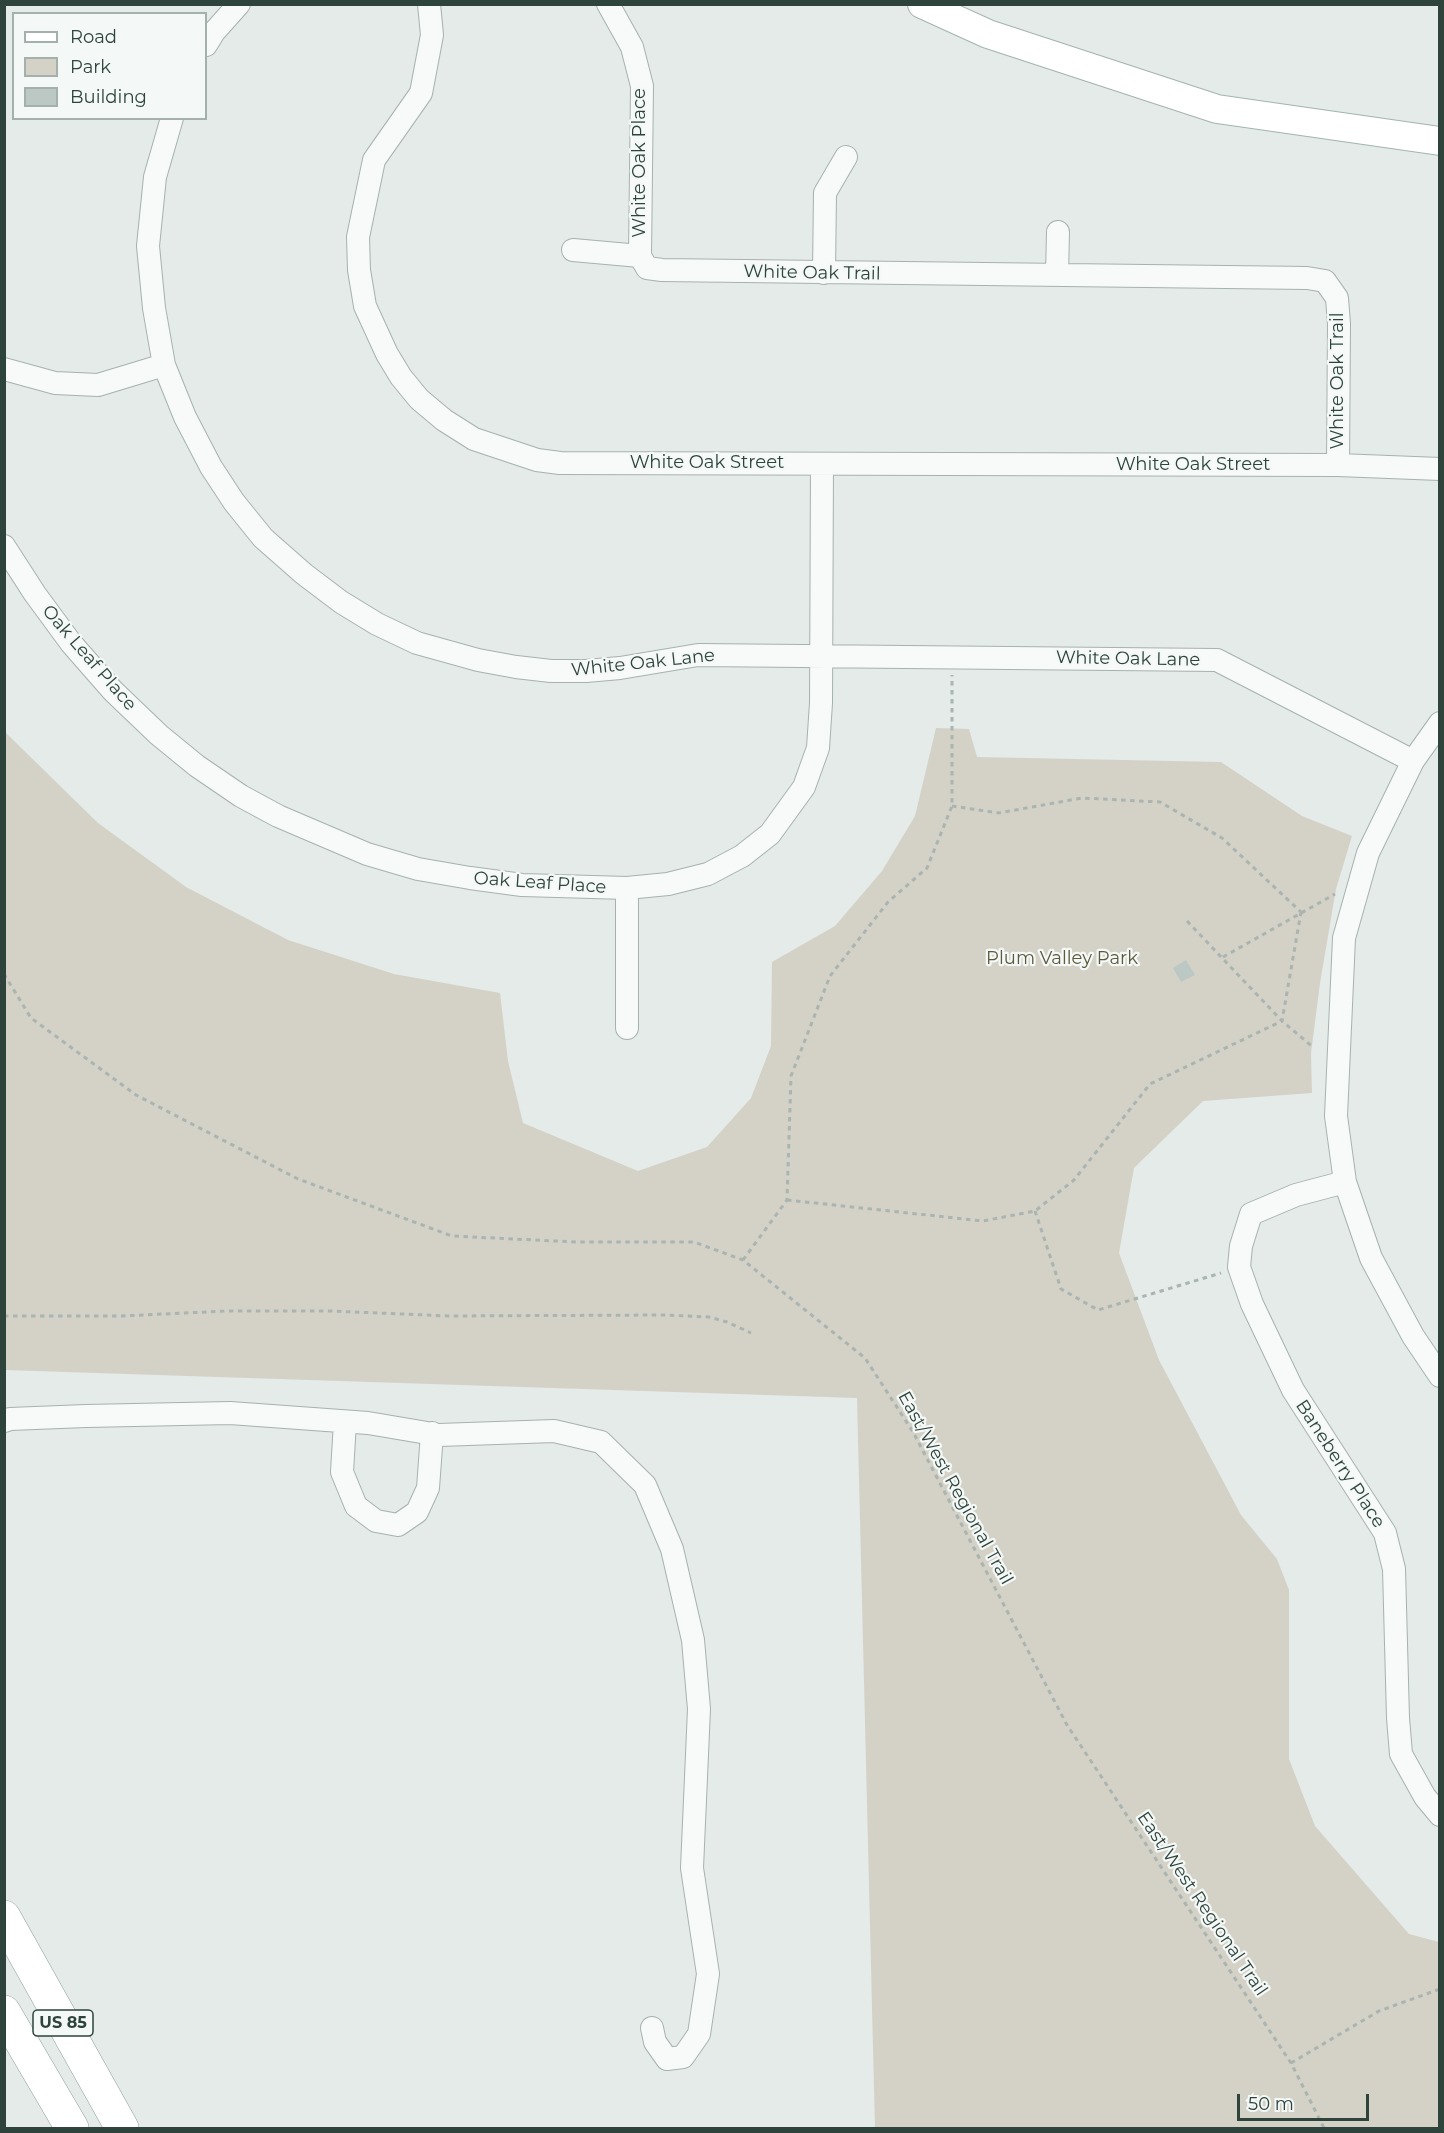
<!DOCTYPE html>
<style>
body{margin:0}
#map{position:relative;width:1444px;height:2133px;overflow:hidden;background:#e4ebe9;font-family:Montserrat,sans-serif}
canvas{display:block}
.frame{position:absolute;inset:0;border:6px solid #2d433c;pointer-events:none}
.legend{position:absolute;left:12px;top:12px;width:195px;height:108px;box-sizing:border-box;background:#f4f8f7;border:2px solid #a4b0ac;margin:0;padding:8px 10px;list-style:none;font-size:18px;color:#2d433c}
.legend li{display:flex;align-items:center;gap:12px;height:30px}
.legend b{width:30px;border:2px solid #a4b0ac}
.scale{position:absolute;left:1237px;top:2094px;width:132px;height:27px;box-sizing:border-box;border:3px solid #2d433c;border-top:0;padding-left:8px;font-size:18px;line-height:21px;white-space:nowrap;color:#2d433c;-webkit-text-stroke:4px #f4f8f7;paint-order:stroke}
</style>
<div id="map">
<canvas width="1444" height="2133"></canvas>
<div class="frame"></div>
<ul class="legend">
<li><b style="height:8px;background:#fff"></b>Road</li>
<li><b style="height:16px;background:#d4d2c6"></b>Park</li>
<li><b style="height:16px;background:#bcc8c4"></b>Building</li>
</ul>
<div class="scale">50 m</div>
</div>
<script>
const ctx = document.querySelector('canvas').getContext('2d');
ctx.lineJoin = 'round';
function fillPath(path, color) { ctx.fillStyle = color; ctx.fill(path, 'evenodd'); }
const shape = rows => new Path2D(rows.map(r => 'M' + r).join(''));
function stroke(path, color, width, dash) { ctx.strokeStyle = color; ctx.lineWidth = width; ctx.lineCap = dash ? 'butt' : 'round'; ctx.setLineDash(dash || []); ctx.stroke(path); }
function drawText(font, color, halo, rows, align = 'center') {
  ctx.font = font + ' Montserrat,sans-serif'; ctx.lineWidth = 4.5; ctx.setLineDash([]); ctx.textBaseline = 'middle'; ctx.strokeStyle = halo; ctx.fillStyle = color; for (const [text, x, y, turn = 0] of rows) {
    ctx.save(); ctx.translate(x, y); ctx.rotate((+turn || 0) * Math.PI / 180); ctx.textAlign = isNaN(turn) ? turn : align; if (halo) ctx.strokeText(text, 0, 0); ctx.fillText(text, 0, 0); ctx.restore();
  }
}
const green = shape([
 [936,728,969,729,977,757,1221,762,1302,816,1352,836,1336,889,1320,983,1311,1053,1312,1093,1203,1101,1134,1168,1119,1253,1159,1360,1241,1515,1277,1559,1289,1590,1289,1759,1315,1826,1409,1934,1439,1942,1439,2128,875,2128,857,1398,5,1370,4,731,98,823,186,887,288,940,394,974,500,993,508,1061,523,1123,638,1171,707,1147,751,1098,771,1046,772,962,835,926,882,871,915,816]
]);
const building = shape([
 [1186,960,1195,975,1181,982,1173,968]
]);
const path = shape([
 [952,806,999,813,1082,798,1160,802,1222,838,1301,912],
 [1187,921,1282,1021,1314,1048],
 [1223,957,1335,894],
 [4,974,31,1018,136,1095,298,1179,452,1236,576,1242,694,1242,743,1260,865,1358,913,1432,1067,1725,1291,2063,1324,2128],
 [787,1200,983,1221,1035,1211,1074,1180,1150,1084,1282,1021,1301,912],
 [1035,1211,1061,1289,1098,1310,1221,1273],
 [743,1260,787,1200,791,1076,830,976,888,902,927,868,952,806,952,675],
 [4,1316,122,1316,227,1311,331,1311,449,1316,665,1315,709,1317,727,1322,751,1333],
 [1291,2063,1379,2011,1440,1989]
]);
const minor = shape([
 [429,4,432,35,421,93,374,160,358,237,359,270,365,306,387,354,401,377,419,399,444,420,474,439,537,460,560,463,1338,465,1440,469],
 [608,4,632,47,642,86,640,256],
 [206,45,214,32,239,4],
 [172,118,155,177,148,246,154,308,164,365,185,417,211,467,234,502,263,538,304,574,341,602,377,624,417,643,478,660,516,667,551,671,586,671,620,668,698,655,1217,660,1413,761],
 [573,250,640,256],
 [640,256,647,268,662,270,1307,278,1325,281,1337,298,1339,324,1338,465],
 [824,273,825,193,846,157],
 [1057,275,1058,232],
 [4,369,55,383,98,385,164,365],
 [4,546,35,594,71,643,113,691,159,735,197,766,241,796,278,816,367,854,418,869,470,878,522,885,627,888,668,884,708,874,742,856,770,834,804,787,818,748,821,703,822,464],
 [1440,723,1413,761,1368,853,1344,938,1336,1116,1345,1182,1371,1258,1413,1336,1440,1376],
 [627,888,627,1028],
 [1345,1182,1296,1195,1251,1214,1241,1246,1239,1267,1252,1304,1293,1390,1385,1533,1394,1569,1398,1718,1401,1754,1425,1797,1440,1815],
 [4,1421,10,1419,86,1416,230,1413,368,1423,439,1435,554,1431,601,1442,645,1485,672,1549,693,1640,699,1709,692,1868,708,1974,699,2034,683,2057,667,2059,655,2042,652,2028],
 [345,1422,342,1472,356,1506,376,1521,398,1525,417,1512,428,1488,432,1433]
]);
const major = shape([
 [922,4,988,34,1217,109,1440,141]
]);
const highway = shape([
 [4,1917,122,2128],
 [4,2012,72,2128]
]);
const rail = shape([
 [4,2128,5,2128]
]);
const shields = [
 [63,2023,60]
];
const shieldNames = [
 ["US 85",63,2023]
];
const streetNames = [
 ["White Oak Place",640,163,-90],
 ["White Oak Trail",812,273,1],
 ["White Oak Trail",1338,381,-90],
 ["White Oak Street",707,463],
 ["White Oak Street",1193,465],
 ["Oak Leaf Place",89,658,49],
 ["White Oak Lane",1128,659,1],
 ["White Oak Lane",643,663,-6],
 ["Oak Leaf Place",540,883,4],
 ["Baneberry Place",1340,1464,57],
 ["East/West Regional Trail",955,1488,61],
 ["East/West Regional Trail",1202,1904,56]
];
const parkNames = [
 ["Plum Valley Park",1062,959]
];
fillPath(green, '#d4d2c6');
fillPath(building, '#bcc8c4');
stroke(minor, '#a6b2ae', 24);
stroke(major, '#a3b4af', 30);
stroke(highway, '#8da19b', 34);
stroke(path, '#aab4b1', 3, [4.5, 4.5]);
stroke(minor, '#f7faf9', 22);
stroke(major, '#fff', 28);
stroke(highway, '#fff', 33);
stroke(rail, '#7f948e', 4.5, [3, 6]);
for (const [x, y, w] of shields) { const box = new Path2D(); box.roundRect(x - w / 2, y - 13, w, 26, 4.5); ctx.fillStyle = '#f4f8f7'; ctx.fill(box); stroke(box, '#2d433c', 1.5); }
drawText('bold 16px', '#2d433c', null, shieldNames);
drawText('18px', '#2d433c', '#f4f8f7', streetNames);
drawText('18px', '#5d5a3b', '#f4f8f7', parkNames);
</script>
